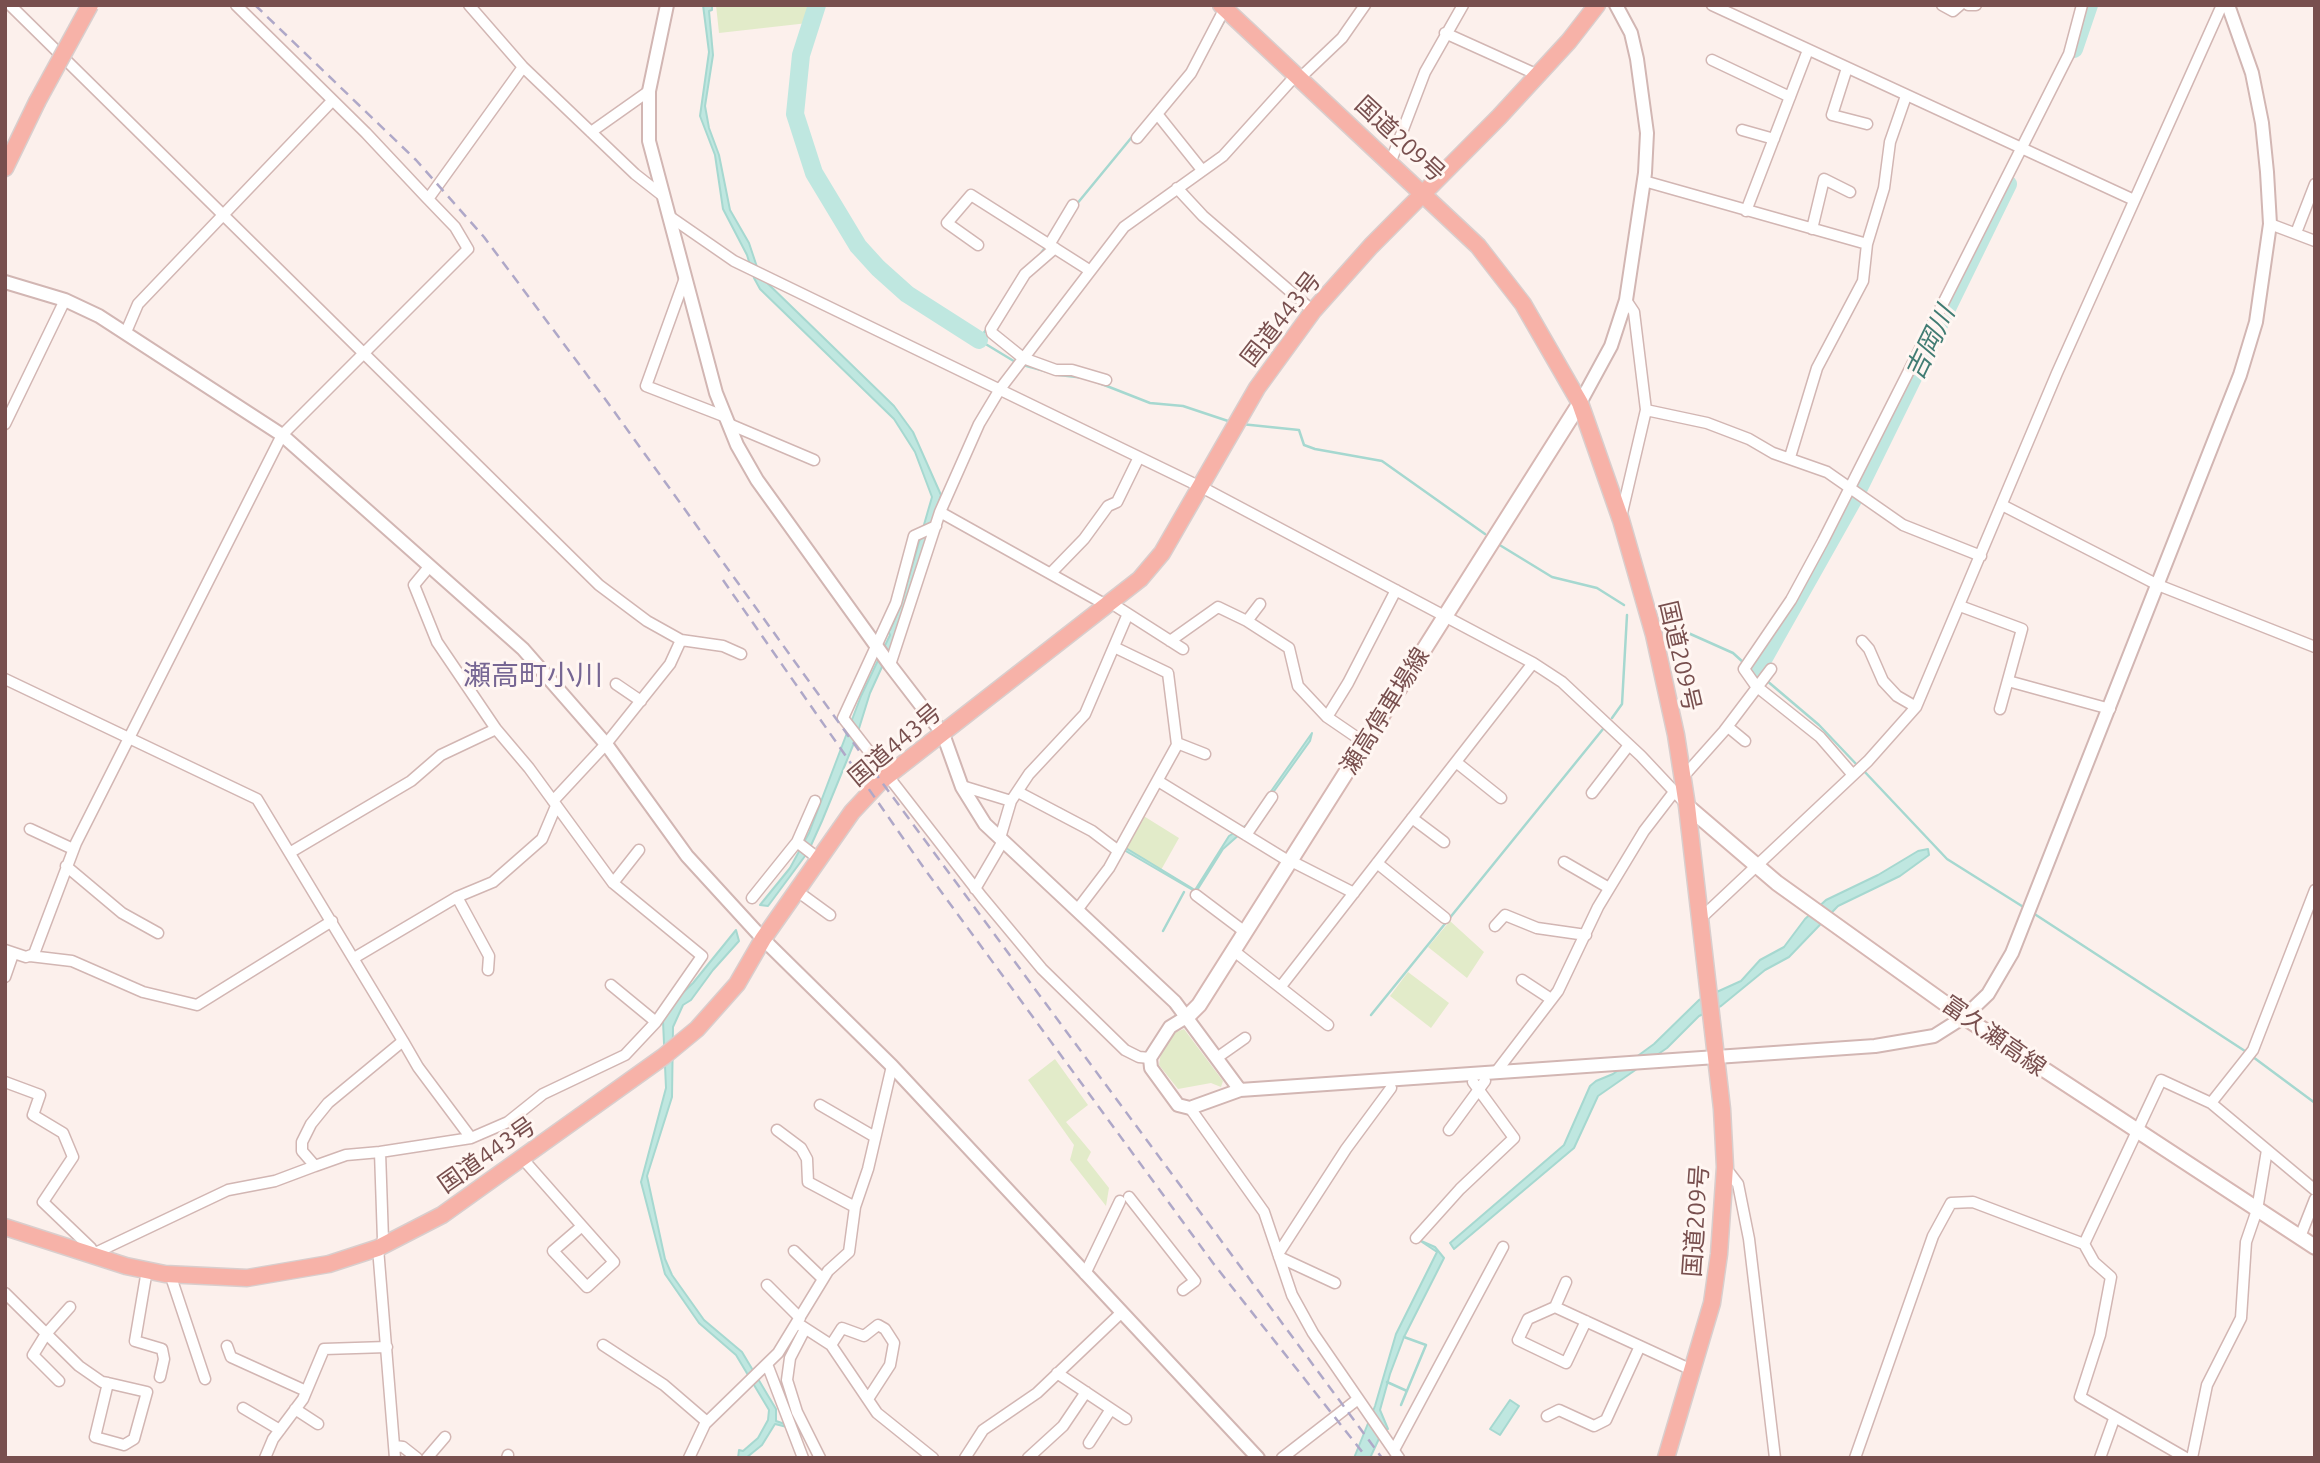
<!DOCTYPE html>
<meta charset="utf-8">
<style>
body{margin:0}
#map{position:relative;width:2320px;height:1463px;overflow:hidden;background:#fcf0ec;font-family:Ubuntu,sans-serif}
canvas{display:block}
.frame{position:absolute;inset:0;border:7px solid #784f4e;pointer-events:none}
</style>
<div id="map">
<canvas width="2320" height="1463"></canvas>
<div class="frame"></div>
</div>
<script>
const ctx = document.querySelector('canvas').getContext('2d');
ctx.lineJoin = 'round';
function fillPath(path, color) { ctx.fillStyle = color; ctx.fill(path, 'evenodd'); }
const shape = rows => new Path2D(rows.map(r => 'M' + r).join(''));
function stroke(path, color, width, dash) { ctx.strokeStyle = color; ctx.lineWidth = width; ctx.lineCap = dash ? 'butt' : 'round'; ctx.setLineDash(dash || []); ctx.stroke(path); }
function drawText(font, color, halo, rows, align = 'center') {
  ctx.font = font + ' Ubuntu,"Noto Sans JP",sans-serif'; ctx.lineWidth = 6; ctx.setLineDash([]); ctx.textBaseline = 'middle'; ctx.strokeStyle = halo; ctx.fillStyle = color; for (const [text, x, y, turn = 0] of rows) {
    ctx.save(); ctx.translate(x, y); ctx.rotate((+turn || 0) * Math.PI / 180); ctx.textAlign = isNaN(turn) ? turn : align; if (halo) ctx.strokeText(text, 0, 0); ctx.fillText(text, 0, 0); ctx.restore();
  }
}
const green = shape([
 [716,5,814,5,808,23,719,33],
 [1142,815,1179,838,1161,870,1122,846],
 [1450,921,1484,952,1467,978,1428,947],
 [1408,972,1449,1003,1431,1028,1390,996],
 [1184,1029,1223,1081,1221,1087,1211,1083,1178,1089,1159,1065,1161,1052,1174,1033],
 [1055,1059,1088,1105,1066,1122,1091,1152,1087,1160,1109,1188,1106,1206,1070,1160,1074,1145,1028,1080]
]);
const water = shape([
 [703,5,712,5,712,10,709,11,713,55,705,106,709,128,719,155,730,210,749,243,760,276,894,406,913,432,941,495,892,645,870,693,856,738,822,821,808,852,768,906,760,905,790,868,809,833,861,696,890,635,887,629,890,630,901,604,932,497,915,452,894,419,760,289,754,278,747,255,723,209,715,155,700,116,709,52,703,5],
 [1312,733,1310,741,1249,826,1223,849,1196,892,1057,811,1060,808,1195,890,1229,836,1248,824,1312,733],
 [1928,849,1929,855,1900,876,1838,906,1789,957,1765,970,1721,1006,1699,1016,1667,1048,1598,1096,1574,1148,1454,1249,1450,1243,1564,1145,1590,1086,1596,1081,1613,1074,1654,1044,1699,1000,1741,981,1760,960,1784,947,1805,919,1826,900,1878,875,1918,851,1928,849],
 [736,930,739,941,713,970,691,1000,683,1005,673,1027,672,1097,647,1176,665,1259,672,1275,704,1320,742,1352,776,1409,776,1421,788,1425,787,1427,775,1424,762,1445,746,1458,738,1458,739,1450,743,1451,758,1438,768,1420,769,1410,736,1355,699,1323,665,1274,641,1182,666,1088,663,1021,675,1000,693,983,736,930],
 [1419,1240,1435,1247,1444,1258,1404,1337,1390,1374,1380,1410,1388,1429,1383,1430,1370,1458,1354,1458,1375,1406,1396,1334,1437,1252,1419,1240],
 [1510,1400,1519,1406,1500,1435,1490,1429,1510,1400]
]);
const stream = shape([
 [1202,61,1226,18],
 [1076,205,1136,132],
 [1039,256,1047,245],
 [988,327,979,340,1017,363],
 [1023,365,1059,375,1085,378],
 [1094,381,1150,403,1183,406,1231,422],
 [1241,424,1299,430,1304,445,1315,449,1382,461,1485,534],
 [1498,544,1552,577,1597,588,1624,605],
 [1668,624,1733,653,1744,663],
 [1749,667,1760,676],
 [1766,680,1819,725,1858,766],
 [1612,718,1622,704,1627,615],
 [1863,770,1947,859,2025,908],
 [2033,913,2248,1053],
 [1163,931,1184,892],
 [1371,1015,1603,729],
 [2253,1057,2315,1103],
 [1387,1382,1407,1391],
 [1401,1405,1426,1345,1404,1337]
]);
const river = shape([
 [817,5,801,55,795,114,814,173,858,246,878,268,907,294,979,340],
 [2074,49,2089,5],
 [1756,672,1854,498,2008,184]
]);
const minor = shape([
 [10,5,599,585,647,621,681,640,670,664,606,744,553,801],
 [236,5,366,133,428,199],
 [469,5,523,67,635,174,663,196],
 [1712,5,2134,200],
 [1942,5,1953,11,1960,5],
 [1968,5,1976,5],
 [1445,33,1538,75],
 [1712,60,1790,97],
 [1847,68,1832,115,1867,124],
 [1301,77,1342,38,1365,5],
 [1158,115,1202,170],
 [1742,130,1774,139],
 [591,132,649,91],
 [1137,138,1191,73,1226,6],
 [1391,161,1425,72,1463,5],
 [1644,181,1867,244],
 [1177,188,1203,216,1313,311],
 [1746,211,1808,50],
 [669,216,734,261,1207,490,1533,663,1562,682,1641,756,1687,805],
 [2270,224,2315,241],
 [1812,229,1824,179,1850,192],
 [2296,233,2315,184],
 [978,245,947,223,971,195,1089,270],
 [1049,245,1073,205],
 [1055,248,1025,274,991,329,992,333,1023,358,1056,370,1072,370,1106,380],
 [685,278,646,386,726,417],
 [126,332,138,304,332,101],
 [1646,410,1707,423,1749,439,1773,453,1827,472,1903,525,1981,556],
 [5,424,65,300],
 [729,424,814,460],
 [1790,457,1817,368,1863,281,1867,244,1884,188,1890,142,1906,96],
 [2002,505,2158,585,2315,647],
 [940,512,1108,606],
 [1621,517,1646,410,1634,312,1626,300],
 [936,526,914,536,896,603,843,718,982,897,1042,969,1125,1050,1139,1057,1150,1058],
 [429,567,414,585,437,642,496,729,529,768,613,883,702,956,656,1022,611,985],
 [1051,573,1084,539,1108,506,1117,502,1139,457],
 [1111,603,1183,649],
 [1960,606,2022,629,2000,709],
 [1247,621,1289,648,1298,686,1327,717,1365,743],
 [681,640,723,646,741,654],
 [1170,641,1218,607,1247,621,1260,604],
 [1862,641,1869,649,1883,681,1897,696,1916,707],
 [890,665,940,512,979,424,1000,389,1124,227,1223,156,1297,74],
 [5,679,257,799,403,1041,328,1103,311,1124,302,1142,302,1151,315,1166,346,1155,380,1152,383,1240,378,1248,395,1458],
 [2008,681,2110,709],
 [616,684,641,701],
 [1327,717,1348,683,1396,590],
 [1728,727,1745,741],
 [1177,743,1205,754],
 [1456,762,1501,798],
 [1853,775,1820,737,1756,686,1744,669,1791,600,1823,541,2069,54,2082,5],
 [1683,777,1724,731,1771,669],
 [1158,781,1290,862],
 [962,786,1011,801],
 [1018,792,1092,831,1117,850],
 [1592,793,1629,745],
 [815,801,797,842,819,859],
 [1412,818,1444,842],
 [30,829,73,849],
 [1246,835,1272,797],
 [1000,838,1011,801,1029,774,1085,714,1127,616],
 [291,852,411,781,441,755,496,729],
 [1291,861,1354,893],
 [1564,862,1609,888],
 [1377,863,1445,918],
 [66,866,122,913,158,933],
 [613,883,639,850],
 [975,889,1003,841],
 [797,891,830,915],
 [1196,895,1245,932],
 [457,897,489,956,488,970],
 [752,898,797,842],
 [1077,910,1109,868,1177,745,1168,673,1114,647],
 [1700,919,1868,761,1916,707,2057,373,2222,5],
 [1495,926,1505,915,1537,928,1586,935],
 [5,950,26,957,34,954,76,843,282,435,468,249,455,227,428,199,523,67],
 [1234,951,1328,1025],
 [30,956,72,961,143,992,197,1005,332,921],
 [354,958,457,897,493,882,542,839,556,806],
 [5,977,13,954],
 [1522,980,1551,999],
 [1282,985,1533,663],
 [1218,1057,1245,1038],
 [1496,1072,1558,991,1598,907,1644,831,1674,792],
 [5,1082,40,1095,33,1115,63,1133,73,1157,43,1202,91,1248,91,1255,228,1190,275,1181,315,1166],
 [2211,1103,2315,1190],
 [820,1105,875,1137],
 [1190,1108,1264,1212,1292,1295,1313,1333,1399,1458],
 [777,1130,801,1148,807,1159,808,1182,855,1207],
 [1449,1130,1485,1081],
 [471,1138,508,1122,543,1094,625,1055,656,1022],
 [380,1152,471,1138,418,1067,403,1041],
 [522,1158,582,1226,614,1262,587,1287,553,1251,582,1226],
 [1725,1167,1738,1184,1749,1239,1775,1458],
 [1129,1197,1195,1281,1183,1290],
 [2300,1237,2315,1199],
 [1416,1238,1460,1189,1514,1138,1473,1082],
 [2084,1244,2161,1080,2211,1103,2253,1050,2315,890],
 [794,1251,823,1279],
 [1278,1254,1346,1149,1391,1088],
 [1279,1257,1335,1283],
 [147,1270,135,1341,162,1349,164,1359,160,1377],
 [170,1274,205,1379],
 [1085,1274,1120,1201],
 [1566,1282,1555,1307,1694,1371],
 [767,1285,800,1318],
 [5,1293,79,1366,102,1382,108,1383,147,1392,134,1439,124,1445,95,1437,108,1383],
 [1555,1307,1528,1319,1518,1340,1566,1363,1586,1321],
 [797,1323,831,1345,877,1413,933,1458],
 [805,1329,790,1358,787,1380,797,1412,820,1458],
 [603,1345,664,1385,707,1422],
 [831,1345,842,1328,864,1336,878,1325,885,1329,894,1343,890,1365,868,1399],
 [227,1346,231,1357,306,1391],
 [767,1364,803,1458],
 [1057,1373,1126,1419],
 [59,1381,33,1355,46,1334,70,1307],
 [243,1408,280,1430],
 [295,1409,318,1424],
 [1547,1416,1559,1410,1594,1426,1606,1420,1640,1346],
 [1089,1443,1111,1409],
 [395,1446,403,1447,417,1458],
 [1394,1450,1503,1247],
 [265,1458,273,1439,303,1399,324,1349,387,1347],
 [427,1458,445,1437],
 [507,1458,508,1455],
 [689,1458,705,1424,778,1353,828,1271,849,1252,855,1207,868,1169,892,1066],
 [965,1458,983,1430,1037,1393,1122,1312],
 [1028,1458,1063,1426,1086,1392],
 [1282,1458,1358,1399],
 [1855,1458,1933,1236,1951,1203,1973,1202,2084,1244,2094,1262,2111,1277,2100,1335,2080,1397,2186,1458],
 [2100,1458,2114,1419],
 [2192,1458,2207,1385,2241,1318,2246,1242,2257,1210,2267,1150]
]);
const tertiary = shape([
 [667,5,649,91,649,141,716,393,737,445,757,480,890,665,943,734,962,787,985,824,1175,1002,1240,1090],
 [5,282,65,300,99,316,282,435,523,649,606,744,687,856,763,939,892,1066,1258,1458],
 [1580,403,1611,346,1626,300,1645,173,1647,133,1637,59,1631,33,1616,5],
 [1188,1016,1170,1027,1150,1058,1151,1068,1178,1105,1190,1108,1240,1090,1875,1046,1934,1036,1964,1017,1988,994,2012,953,2240,375,2256,322,2270,224,2267,172,2262,123,2252,73,2228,5]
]);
const secondary = shape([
 [1687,806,1777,883,1964,1017,2315,1247],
 [1188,1016,1199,1005,1580,403]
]);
const trunk = shape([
 [1221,5,1478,246,1523,304,1580,403,1621,520,1654,635,1676,735,1687,806,1722,1109,1725,1167,1719,1254,1712,1303,1666,1458],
 [5,168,37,102],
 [5,1227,126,1266,165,1274,247,1278,329,1264,378,1248,442,1215,663,1057,697,1029,737,984,763,939,852,812,881,781,1140,579,1162,553,1257,388,1313,311,1371,246,1499,117,1569,41,1597,5]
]);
const rail = shape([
 [255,5,416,160,484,237,608,403,881,781,1382,1458],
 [723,580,926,871,1213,1263,1367,1458]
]);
const trunkBridge = shape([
 [37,102,90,5]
]);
const streetNames = [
 ["国道209号",1400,139,43],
 ["国道443号",1281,319,-52],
 ["国道209号",1680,656,77],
 ["瀬高停車場線",1385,711,-58],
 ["国道443号",895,745,-40],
 ["富久瀬高線",1994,1036,35],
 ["国道443号",487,1155,-35],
 ["国道209号",1696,1221,-86]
];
const waterNames = [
 ["吉岡川",1930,343,-64]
];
const quarterNames = [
 ["瀬高町小川",533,676]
];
fillPath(green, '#e2ebc9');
fillPath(water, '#bfe7e0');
stroke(water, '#a6d8d0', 2);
stroke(stream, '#a6d8d0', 2.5);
stroke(river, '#bfe7e0', 18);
stroke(minor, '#d2b6b3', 13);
stroke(tertiary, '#d2b6b3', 16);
stroke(secondary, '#d7b7b3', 18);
stroke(trunk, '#d9cecd', 19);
stroke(minor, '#fff', 10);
stroke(tertiary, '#fff', 12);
stroke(secondary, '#fff', 14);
stroke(trunk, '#f7b2a8', 16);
stroke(rail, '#afa8c8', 2.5, [10, 7]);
stroke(trunkBridge, '#d9cecd', 19, []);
stroke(trunkBridge, '#f7b2a8', 16);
drawText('24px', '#784f4e', '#fff6f2', streetNames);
drawText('italic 26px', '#417c73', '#fff6f2', waterNames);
drawText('28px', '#766693', '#fff6f2', quarterNames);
</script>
